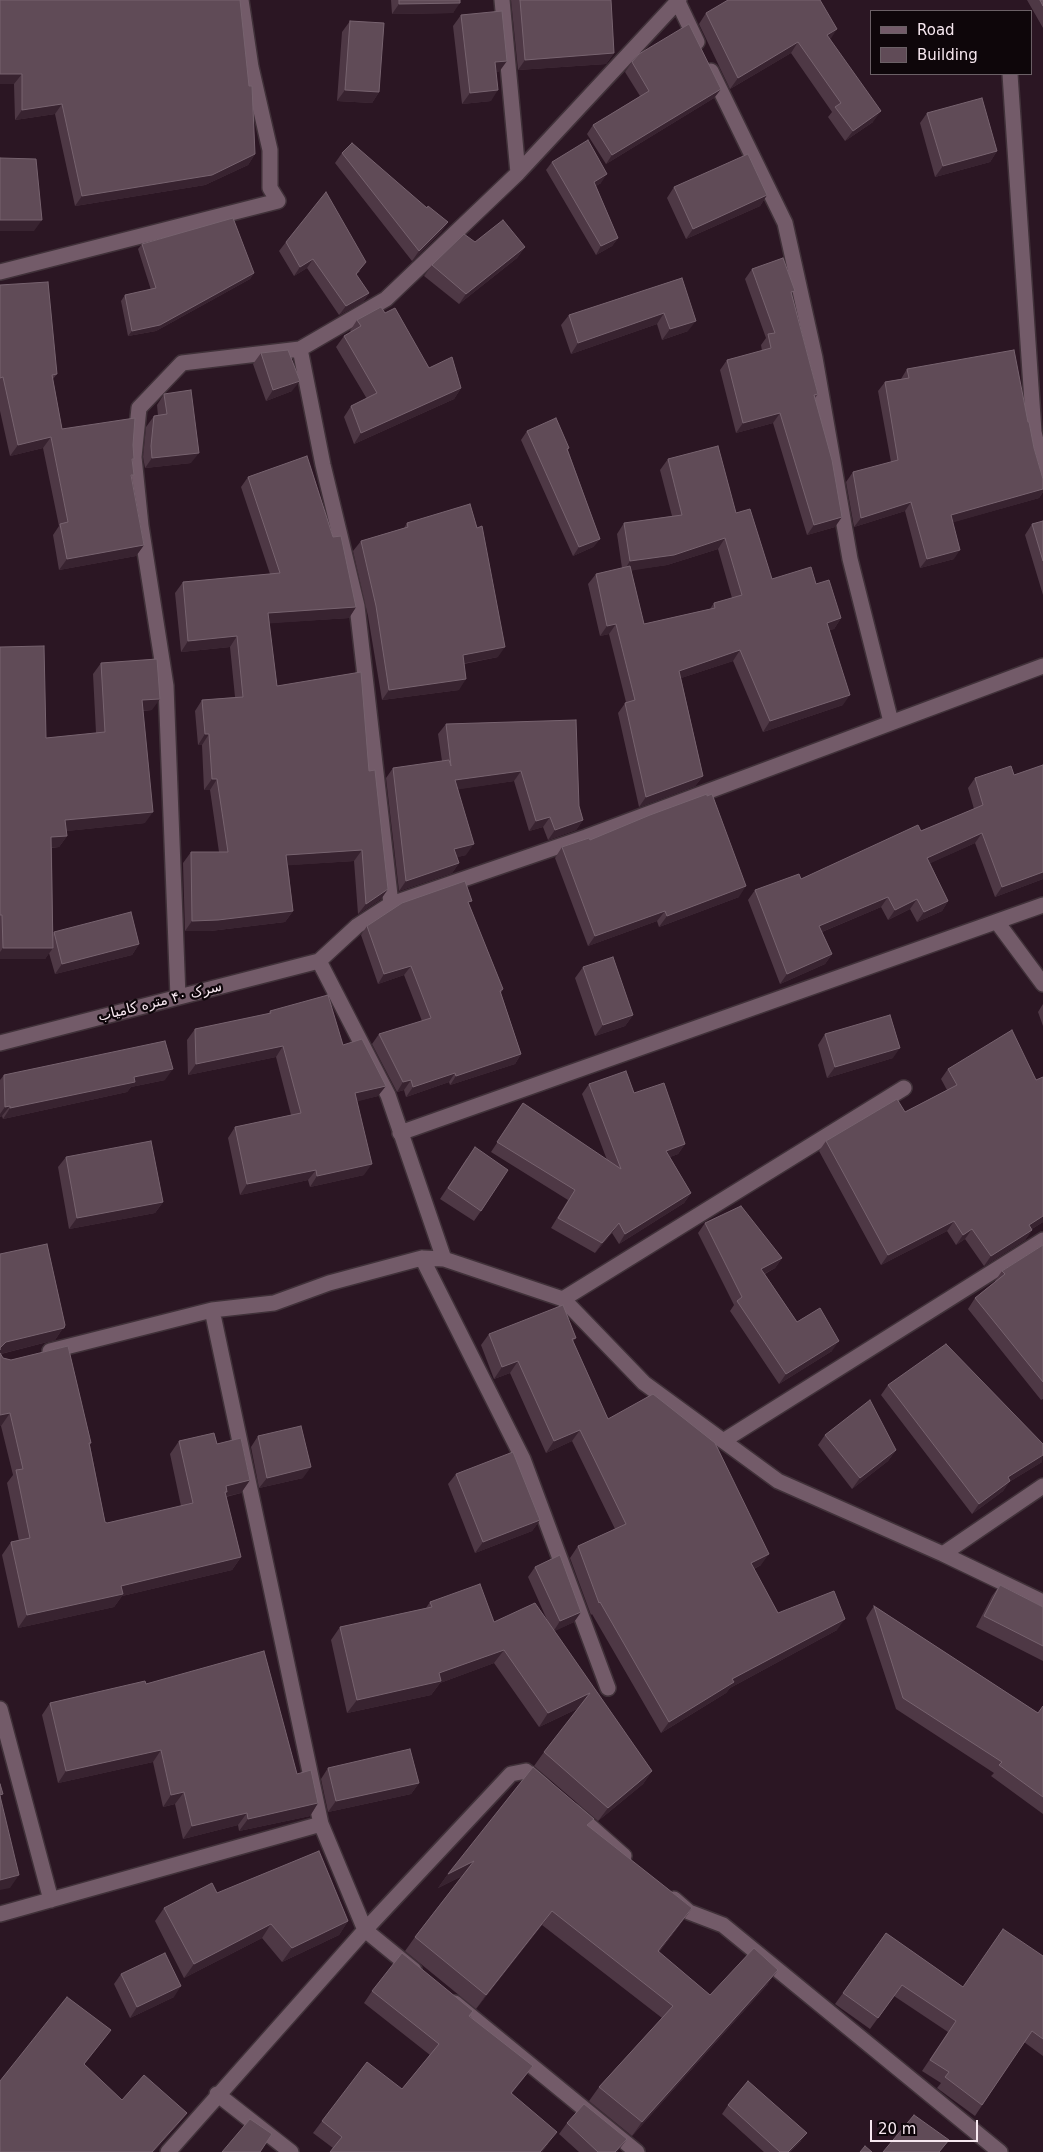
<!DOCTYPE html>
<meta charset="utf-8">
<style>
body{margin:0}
#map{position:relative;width:1043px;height:2152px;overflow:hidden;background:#2b1623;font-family:"DejaVu Sans",sans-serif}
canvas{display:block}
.legend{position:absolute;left:870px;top:10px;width:162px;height:65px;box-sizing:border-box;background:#0e060a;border:1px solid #6b6066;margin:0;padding:6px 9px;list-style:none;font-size:15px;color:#f6e7ef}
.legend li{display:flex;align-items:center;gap:10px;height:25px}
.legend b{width:25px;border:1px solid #6b6066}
.scale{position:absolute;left:870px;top:2120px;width:108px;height:22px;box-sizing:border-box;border:2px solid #f6e7ef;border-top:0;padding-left:6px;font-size:15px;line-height:18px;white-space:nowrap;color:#f6e7ef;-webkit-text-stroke:4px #0e060a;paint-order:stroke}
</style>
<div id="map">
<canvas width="1043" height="2152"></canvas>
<ul class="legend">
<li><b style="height:6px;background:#735b69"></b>Road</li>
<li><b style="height:14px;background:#604b57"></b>Building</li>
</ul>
<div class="scale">20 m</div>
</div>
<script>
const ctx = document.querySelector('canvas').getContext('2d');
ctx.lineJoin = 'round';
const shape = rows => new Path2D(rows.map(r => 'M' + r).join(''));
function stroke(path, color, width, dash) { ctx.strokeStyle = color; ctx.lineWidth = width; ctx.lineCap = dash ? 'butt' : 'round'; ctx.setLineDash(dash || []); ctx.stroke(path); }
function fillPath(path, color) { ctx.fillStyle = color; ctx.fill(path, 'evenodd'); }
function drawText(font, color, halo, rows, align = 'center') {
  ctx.font = font + ' "DejaVu Sans",Cairo,sans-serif'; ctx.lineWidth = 4.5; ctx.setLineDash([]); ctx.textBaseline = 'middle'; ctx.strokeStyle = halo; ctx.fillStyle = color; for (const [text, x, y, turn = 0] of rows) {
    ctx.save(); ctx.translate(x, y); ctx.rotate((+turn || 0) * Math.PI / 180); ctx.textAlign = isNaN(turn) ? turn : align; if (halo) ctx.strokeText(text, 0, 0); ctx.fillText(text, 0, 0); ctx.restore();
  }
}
const street = shape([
 [502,0,518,173],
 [678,2,697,42],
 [711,71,785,223,815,358,850,559,891,722],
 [1010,74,1034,432,1043,470],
 [0,272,278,201,270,188,270,150,251,67,241,0],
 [300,349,323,465,357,606,391,904],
 [997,922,1043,984],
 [319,961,388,1095,444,1259],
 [178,997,166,686,141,526,134,457,139,408,182,363,300,349,386,299,518,173,679,0],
 [0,1043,319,961,357,926,391,904,586,837,1043,666],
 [400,1133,1043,905],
 [422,1258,523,1459,608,1688],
 [563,1299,904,1088],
 [212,1310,321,1824,365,1930,414,1970],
 [50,1351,212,1310,274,1303,329,1283,422,1258,444,1259,563,1299,644,1383,778,1481,943,1554,1043,1602],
 [723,1441,1043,1240],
 [943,1554,1043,1486],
 [0,1709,51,1900],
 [574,1812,624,1856],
 [674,1899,689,1912,723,1925,1000,2152],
 [0,1914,321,1824],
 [455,2003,637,2152],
 [217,2094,291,2152],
 [168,2152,365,1930,511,1774,526,1771,543,1786]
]);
const wall = shape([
 [0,0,255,154,248,165,205,185,75,206,55,114,15,120,14,84],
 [391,0,460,0,453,13,392,14],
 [511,0,611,0,614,53,606,64,518,70],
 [1027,0,1043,0,1043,28],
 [706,13,830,40,873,122,845,141,828,117,832,112,791,53,730,89,699,24],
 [461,15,499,72,496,72,491,101,462,104,453,26],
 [350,21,379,92,372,103,337,101,342,32],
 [632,62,721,89,714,98,606,164,587,134,593,125,640,96,625,72],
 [927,113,997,151,990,162,935,177,920,123],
 [342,153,448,222,441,232,412,261,335,163],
 [552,162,601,183,596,186,618,238,612,246,596,255,546,170],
 [674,187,767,195,760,206,686,239,667,198],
 [286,242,360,271,356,275,369,293,363,302,339,315,307,268,294,276,279,251],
 [475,242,525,247,517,258,459,304,424,276,432,265],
 [142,244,254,273,250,279,156,331,128,336,121,301,125,295,151,290,138,249],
 [752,269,792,295,818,394,815,398,835,527,807,535,773,423,736,433,720,370,727,360,762,351,761,345,766,338,745,279],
 [682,278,688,331,662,340,657,324,571,354,561,325,569,315],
 [0,285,57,374,53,379,62,429,133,445,132,478,144,545,136,556,59,570,53,535,59,526,43,448,10,456,0,411],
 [385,313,429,368,461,388,454,399,354,444,344,417,351,406,367,399,336,347,344,336,351,332,350,331,357,320],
 [261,353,292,391,266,401,253,364],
 [907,369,1028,422,1034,448,1043,479,1043,492,1039,498,953,522,954,559,920,568,905,511,854,527,846,482,853,472,891,462,878,391,885,382,901,379],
 [164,394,191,463,145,468,143,457,146,427,154,416,158,416,157,405],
 [527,431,569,448,568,450,600,539,593,547,573,556,521,440],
 [668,459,736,513,772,579,816,584,841,618,834,629,829,630,843,705,763,732,733,661,681,678,703,776,695,786,639,807,618,713,626,702,609,634,600,636,588,584,596,574,622,568,617,534,624,523,672,516,660,470],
 [718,549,732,598,714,603,710,609,644,624,631,570,667,565],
 [248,477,356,607,349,618,269,623,277,686,369,771,388,889,381,899,358,914,354,861,288,865,293,911,285,922,210,931,185,931,183,863,191,852,219,852,210,790,204,790,202,745,198,745,195,711,202,700,235,697,230,647,181,652,175,593,183,582,270,574,241,487],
 [1043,521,1043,595,1025,535,1032,524],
 [407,523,498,657,464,664,459,690,382,700,368,616,353,551,361,541,404,528],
 [0,647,46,738,96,733,93,674,101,663,152,710,143,711,145,823,66,831,67,836,59,847,52,848,53,934,54,932,139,944,132,955,55,974,49,953,45,959,0,959],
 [446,724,579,806,583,820,576,830,548,840,543,827,529,831,514,781,458,789,466,855,457,857,459,863,452,873,399,891,386,778,393,768,442,761,438,734],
 [1043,765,1043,879,995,897,975,843,930,863,948,901,942,911,917,922,910,909,888,920,881,907,822,932,832,954,825,964,780,984,748,900,755,890,801,879,974,809,968,788,975,778,1014,775],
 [590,840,739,897,659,927,657,921,588,946,555,858,562,847],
 [469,905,503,989,501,993,521,1054,515,1064,450,1085,449,1082,406,1097,404,1090,397,1092,372,1044,379,1034,422,1021,404,975,378,984,361,935,367,926],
 [583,967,633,1015,625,1026,595,1036,575,978],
 [1043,1004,1043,1026,1038,1012],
 [270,1011,343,1045,378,1096,357,1101,364,1175,310,1187,308,1180,240,1195,228,1138,235,1127,291,1115,276,1057,188,1075,187,1040,195,1029,268,1014],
 [825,1034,893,1058,827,1078,818,1045],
 [948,1069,1043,1222,1032,1229,1032,1230,1025,1240,984,1266,965,1239,956,1245,947,1231,881,1265,819,1151,826,1141,905,1112,947,1090,941,1079],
 [4,1075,165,1080,131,1087,127,1092,3,1119,2,1116,0,1117,0,1080],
 [589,1084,634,1093,685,1144,678,1154,670,1157,691,1193,684,1203,619,1244,612,1233,595,1253,551,1228,568,1200,491,1152,523,1103,607,1160,582,1094],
 [66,1157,163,1202,155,1213,69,1229,58,1167],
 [467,1158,481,1211,474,1221,440,1199],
 [705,1223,782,1258,775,1268,765,1274,797,1322,832,1351,779,1384,730,1311,734,1305,698,1233],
 [47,1244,65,1325,55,1340,1,1354,3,1358,11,1360,68,1346,91,1443,90,1445,105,1522,107,1523,181,1506,170,1454,179,1441,214,1433,217,1444,241,1438,250,1480,241,1493,226,1497,241,1557,232,1570,122,1596,114,1607,18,1628,2,1555,11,1542,19,1541,7,1483,13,1475,1,1426,0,1426,0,1254],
 [1043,1245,1043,1399,1041,1400,968,1309,975,1298,995,1282,995,1281,1002,1271],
 [489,1334,576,1338,573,1341,608,1419,761,1565,754,1569,778,1613,837,1630,730,1688,726,1693,661,1733,592,1614,591,1615,570,1558,578,1546,615,1529,572,1441,546,1453,510,1373,494,1379,481,1345],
 [888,1385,1042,1462,1009,1482,1003,1491,972,1514,881,1395],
 [825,1435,896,1450,888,1461,852,1489,818,1445],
 [258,1436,303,1478,259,1488,251,1447],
 [456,1474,540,1520,532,1531,475,1553,448,1484],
 [535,1567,581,1612,574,1622,554,1631,652,1771,643,1784,598,1821,534,1766,544,1752,579,1708,539,1727,494,1663,440,1683,431,1695,347,1713,331,1640,340,1627,426,1608,430,1602,494,1622,548,1622,528,1577],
 [1000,1585,1043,1607,1043,1661,976,1627,992,1596],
 [874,1606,1038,1713,1043,1706,1043,1814,991,1776,994,1773,896,1709,866,1618],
 [146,1684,297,1774,318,1803,310,1816,239,1831,238,1825,183,1839,175,1804,163,1807,153,1762,58,1783,42,1715,50,1703],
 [328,1768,419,1783,411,1794,328,1812,321,1779],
 [588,1827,692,1908,682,1922,659,1952,710,1995,768,1984,632,2136,589,2101,599,2087,662,2018,542,1925,476,2009,405,1951,415,1937,462,1876,438,1888,448,1874],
 [217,1893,348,1921,339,1935,282,1962,262,1938,184,1978,155,1921,164,1908],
 [886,1933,963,1987,1043,1956,1043,2056,1024,2042,975,2116,937,2088,941,2083,922,2071,948,2032,894,1996,870,2029,835,2004],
 [121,1974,174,1997,130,2018,114,1984],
 [372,1991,470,2016,524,2078,512,2093,548,2144,542,2152,330,2152,333,2148,313,2133,322,2121,402,2089,430,2055,364,2003],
 [728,2105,801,2141,790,2152,764,2152,722,2114],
 [567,2123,627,2139,617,2152,579,2152,559,2134]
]);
const shadedWall = shape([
 [460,3,453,13,392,14,399,4],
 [837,29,830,40,827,35],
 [798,42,791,53,730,89,738,78],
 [614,53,606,64,518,70,525,60],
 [507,61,499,72,487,72,495,62],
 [0,74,22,74,14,84,0,84],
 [721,89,714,98,606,164,612,155],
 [345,90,379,92,372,103,337,101],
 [498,90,491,101,462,104,470,93],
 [62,104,55,114,15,120,22,110],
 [881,111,873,122,845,141,853,131],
 [997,151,990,162,935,177,943,166],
 [255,154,248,165,205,185,75,206,82,196],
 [607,174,601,183,588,191,594,182],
 [767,195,760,206,686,239,693,229],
 [0,220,42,220,34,231,0,231],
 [448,222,441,232,412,261,419,251],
 [618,238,612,246,596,255,601,246],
 [525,247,517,258,459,304,466,294],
 [313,259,307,268,294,276,300,267],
 [254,273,250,279,156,331,128,336,132,331],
 [369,293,363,302,339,315,346,306],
 [664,313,657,324,571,354,578,343],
 [696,321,688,331,662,340,670,329],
 [300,381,292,391,266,401,273,390],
 [461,388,454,399,354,444,361,433],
 [780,413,773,423,736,433,743,423],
 [51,437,43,448,10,456,18,445],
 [199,453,191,463,145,468,152,458],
 [1043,489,1043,492,1039,498,944,525,951,515],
 [911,502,905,511,854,527,861,518],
 [842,517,835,527,807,535,814,525],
 [725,538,718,549,667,565,623,572,630,561],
 [600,539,593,547,573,556,579,547],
 [144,545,136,556,59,570,67,559],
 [960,550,954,559,920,568,927,559],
 [356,607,349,618,261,624,268,613],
 [841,618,834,629,819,633,827,623],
 [616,624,609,634,600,636,607,626],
 [237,636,230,647,181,652,188,641],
 [505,647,498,657,455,665,463,655],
 [740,650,733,661,672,681,679,671],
 [466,679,459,690,382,700,389,690],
 [850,695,843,705,763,732,770,721],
 [160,699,152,710,134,711,142,700],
 [205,734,209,734,202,745,198,745],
 [521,771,514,781,448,791,455,780],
 [703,776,695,786,639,807,646,797],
 [212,779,217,779,210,790,204,790],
 [153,812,145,823,57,832,65,820],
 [550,817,543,827,529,831,536,821],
 [583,820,576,830,548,840,555,830],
 [982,833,975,843,920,868,927,858],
 [67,836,59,847,44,848,51,837],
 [474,844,466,855,447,860,454,849],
 [362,850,354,861,279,866,286,855],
 [459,863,452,873,399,891,406,881],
 [1043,872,1043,879,995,897,1002,887],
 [746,886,739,897,659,927,667,916],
 [388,889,381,899,358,914,366,904],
 [888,897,881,907,812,936,819,926],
 [917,899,910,909,888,920,895,910],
 [948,901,942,911,917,922,924,912],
 [293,911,285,922,210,931,185,931,192,921],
 [665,911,657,921,588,946,595,936],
 [139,944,132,955,55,974,62,964],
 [3,948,53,948,45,959,0,959,0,952],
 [832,954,825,964,780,984,787,974],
 [411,966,404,975,378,984,384,974],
 [633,1015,625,1026,595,1036,603,1025],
 [283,1046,276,1057,188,1075,196,1064],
 [900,1048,893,1058,827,1078,835,1067],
 [521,1054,515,1064,450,1085,456,1076],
 [173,1069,165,1080,131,1087,127,1092,3,1119,10,1108,134,1077],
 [455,1073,449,1082,406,1097,413,1087],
 [411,1080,404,1090,397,1092,403,1082],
 [386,1086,378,1096,348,1104,355,1093],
 [10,1106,2,1116,0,1117,0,1114,5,1107],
 [685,1144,678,1154,659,1161,666,1151],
 [372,1164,364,1175,310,1187,317,1176],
 [316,1170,308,1180,240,1195,247,1184],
 [691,1193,684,1203,619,1244,625,1234],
 [163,1202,155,1213,69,1229,77,1218],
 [1043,1216,1043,1222,1022,1235,1029,1225],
 [954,1221,947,1231,881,1265,888,1255],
 [619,1223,612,1233,595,1253,602,1243],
 [972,1229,965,1239,956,1245,963,1235],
 [1032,1230,1025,1240,984,1266,991,1256],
 [782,1258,775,1268,754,1279,761,1269],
 [65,1325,55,1340,0,1354,0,1348,6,1342],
 [839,1341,832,1351,779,1384,786,1374],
 [518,1361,510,1373,494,1379,502,1367],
 [10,1413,1,1426,0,1426,0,1415],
 [580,1430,572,1441,546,1453,554,1441],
 [896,1450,888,1461,852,1489,860,1478],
 [1043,1455,1042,1462,1009,1482,1003,1491,972,1514,979,1504,1008,1477],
 [311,1467,303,1478,259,1488,267,1478],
 [250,1480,241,1493,223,1497,226,1486],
 [540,1520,532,1531,475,1553,483,1542],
 [769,1554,761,1565,743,1574,751,1563],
 [241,1557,232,1570,122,1596,114,1607,18,1628,27,1615,121,1586],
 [581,1612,574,1622,553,1632,560,1621],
 [845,1619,837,1630,730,1688,726,1693,661,1733,669,1722,732,1679],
 [504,1650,494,1663,440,1683,431,1695,347,1713,357,1700,439,1673],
 [590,1693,581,1707,539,1727,548,1713],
 [161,1750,153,1762,58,1783,66,1771],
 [652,1771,643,1784,598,1821,608,1808],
 [419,1783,411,1794,328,1812,336,1801],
 [184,1792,175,1804,163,1807,171,1795],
 [318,1803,310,1816,239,1831,248,1819],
 [247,1813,238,1825,183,1839,192,1826],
 [474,1861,464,1875,438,1888,448,1874],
 [19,1875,10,1888,0,1890,0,1880],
 [692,1908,682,1922,648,1965,658,1951],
 [552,1911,542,1925,476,2009,486,1995],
 [348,1921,339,1935,282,1962,292,1948],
 [271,1924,262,1938,184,1978,194,1964],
 [778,1970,768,1984,632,2136,642,2122],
 [181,1986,174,1997,130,2018,137,2007],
 [111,2030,102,2042,75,2076,84,2064],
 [533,2066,524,2078,503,2105,511,2093],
 [187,2113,178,2125,154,2152,152,2152],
 [557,2132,542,2152,540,2152],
 [807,2133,801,2141,790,2152,788,2152],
 [627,2139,617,2152,615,2152]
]);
const building = shape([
 [0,0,240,0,249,86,252,86,255,154,212,175,82,196,62,104,22,110,22,74,0,74,0,0],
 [399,0,460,0,460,3,399,4,399,0],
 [520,0,611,0,614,53,525,60,520,0],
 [728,0,820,0,837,29,827,35,881,111,853,131,835,107,841,103,798,42,738,78,706,13,728,0],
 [1040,0,1043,0,1043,6,1040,0],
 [502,11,507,61,495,62,498,90,470,93,461,15,502,11],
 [350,21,384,23,379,92,345,90,350,21],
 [689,24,721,89,612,155,593,125,649,91,632,62,639,54,689,24],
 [982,98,997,151,943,166,927,113,982,98],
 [588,140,607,174,594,182,618,238,601,246,552,162,588,140],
 [352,143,427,208,428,206,448,222,419,251,342,153,352,143],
 [748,154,767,195,693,229,674,187,748,154],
 [0,158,36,159,42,220,0,220,0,158],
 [326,192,366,262,356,274,369,293,346,306,313,259,300,267,286,242,326,192],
 [233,218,254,273,160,325,132,331,125,295,156,288,142,244,233,218],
 [503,220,525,247,466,294,432,265,464,234,475,242,503,220],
 [783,258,795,291,791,292,818,394,814,395,832,460,842,517,814,525,780,413,743,423,727,360,771,348,768,334,775,333,752,269,783,258],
 [682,278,696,321,670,329,664,313,578,343,569,315,682,278],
 [48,282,57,374,52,375,62,429,135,418,133,445,134,459,132,459,134,475,131,475,144,545,67,559,60,524,68,522,51,437,18,445,3,377,0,378,0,285,48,282],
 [381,307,385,313,395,308,429,368,452,357,461,388,361,433,351,406,377,393,344,336,361,326,357,320,381,307],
 [288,350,300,381,273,390,261,353,288,350],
 [1014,350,1028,422,1029,422,1034,448,1043,479,1043,489,951,515,960,550,927,559,911,502,861,518,853,472,898,460,885,382,909,378,907,369,1014,350],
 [191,390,199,453,152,458,151,446,154,416,167,414,164,394,191,390],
 [556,418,569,448,567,449,600,539,579,547,527,431,556,418],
 [718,446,736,513,750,509,772,579,811,567,816,584,829,580,841,618,827,623,850,695,770,721,740,650,679,671,703,776,646,797,625,703,635,700,616,624,607,626,596,574,630,566,644,624,715,608,714,603,742,595,725,538,674,555,630,561,624,523,682,515,668,459,718,446],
 [307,456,333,537,341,536,356,607,268,613,277,686,361,672,369,771,375,770,388,889,366,904,362,850,286,855,293,911,218,920,192,921,191,852,228,852,217,779,212,779,209,734,205,734,202,700,243,697,237,636,188,641,183,582,280,573,248,477,307,456],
 [470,504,477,528,482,526,505,647,463,655,466,679,389,690,376,606,361,541,408,527,407,523,470,504],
 [1043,521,1043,561,1032,524,1043,521],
 [44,646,46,738,105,732,101,663,157,659,160,699,142,700,153,812,65,820,67,836,51,837,53,948,3,948,2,915,0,915,0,647,44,646],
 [576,720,579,806,583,820,555,830,550,817,536,821,521,771,455,780,474,844,454,849,459,863,406,881,393,768,449,760,451,766,446,724,576,720],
 [1043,765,1043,872,1002,887,982,833,927,858,948,901,924,912,917,899,895,910,888,897,819,926,832,954,787,974,755,890,799,874,801,879,918,825,921,831,983,805,975,778,1011,766,1014,775,1043,765],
 [707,794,707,796,712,794,746,886,667,916,665,911,595,936,562,847,589,838,590,840,650,815,707,794],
 [465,881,472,901,468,902,503,989,500,991,521,1054,456,1076,455,1073,413,1087,411,1080,403,1082,379,1034,431,1018,411,966,384,974,367,926,402,903,465,881],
 [131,912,139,944,62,964,54,932,131,912],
 [613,957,633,1015,603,1025,583,967,613,957],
 [328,995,343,1045,362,1039,386,1086,355,1093,372,1164,317,1176,316,1170,247,1184,235,1127,301,1113,283,1046,196,1064,195,1029,271,1013,270,1011,328,995],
 [890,1015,900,1048,835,1067,825,1034,890,1015],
 [1012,1030,1036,1080,1043,1077,1043,1216,1029,1225,1032,1230,991,1256,972,1229,963,1235,954,1221,888,1255,826,1141,897,1099,905,1112,957,1085,948,1069,1012,1030],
 [165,1041,173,1069,134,1077,135,1082,10,1108,10,1106,5,1107,4,1075,165,1041],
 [626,1071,634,1093,664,1083,685,1144,666,1151,691,1193,625,1234,619,1223,602,1243,558,1218,575,1190,497,1142,523,1103,621,1169,589,1084,626,1071],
 [151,1141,163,1202,77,1218,66,1157,151,1141],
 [475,1147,508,1170,481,1211,448,1188,475,1147],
 [741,1206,782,1258,761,1269,797,1322,820,1308,839,1341,786,1374,737,1301,742,1297,705,1223,741,1206],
 [47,1244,65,1325,64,1328,6,1342,0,1348,0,1350,0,1254,47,1244],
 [1043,1245,1043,1382,975,1298,1005,1274,1002,1271,1043,1245],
 [563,1305,576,1338,572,1339,608,1419,653,1394,715,1443,769,1554,751,1563,778,1613,834,1591,845,1619,732,1679,734,1682,669,1722,600,1602,599,1603,578,1546,626,1524,580,1430,554,1441,518,1361,502,1367,489,1334,563,1305],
 [946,1344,1043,1444,1043,1455,1008,1477,1010,1481,979,1504,888,1385,946,1344],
 [68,1346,91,1443,89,1443,105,1522,107,1523,193,1503,179,1441,214,1433,217,1444,241,1438,250,1480,226,1486,227,1492,225,1492,241,1557,121,1586,123,1594,27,1615,11,1542,30,1538,16,1470,23,1469,10,1413,0,1415,0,1353,3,1358,11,1360,68,1346],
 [870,1400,896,1450,860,1478,825,1435,870,1400],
 [301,1426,311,1467,267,1478,258,1436,301,1426],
 [513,1452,540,1520,483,1542,456,1474,513,1452],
 [560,1555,581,1612,560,1621,535,1567,560,1555],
 [480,1584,494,1622,535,1603,652,1771,608,1808,544,1752,590,1693,548,1713,504,1650,439,1673,441,1681,357,1700,340,1627,432,1607,430,1602,480,1584],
 [1000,1585,1043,1607,1043,1646,984,1616,1000,1585],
 [874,1606,1038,1713,1043,1706,1043,1797,999,1765,1002,1762,903,1698,874,1606],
 [264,1651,297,1774,311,1770,318,1803,248,1819,247,1813,192,1826,184,1792,171,1795,161,1750,66,1771,50,1703,145,1681,146,1684,264,1651],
 [410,1749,419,1783,336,1801,328,1768,410,1749],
 [533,1767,594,1819,587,1825,692,1908,658,1951,710,1995,754,1948,778,1970,642,2122,599,2087,673,2006,552,1911,486,1995,415,1937,474,1861,448,1874,533,1767],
 [0,1784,3,1794,0,1795,0,1784],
 [0,1796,19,1875,0,1880,0,1796],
 [319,1851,348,1921,292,1948,271,1924,194,1964,164,1908,212,1883,217,1893,319,1851],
 [1003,1929,1043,1956,1043,2039,1032,2031,982,2105,945,2077,949,2072,930,2060,956,2021,902,1985,878,2018,843,1993,886,1933,963,1987,1003,1929],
 [165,1953,181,1986,137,2007,121,1974,165,1953],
 [402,1953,473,2011,469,2016,533,2066,511,2093,557,2132,540,2152,330,2152,342,2137,322,2121,367,2062,402,2089,439,2044,372,1991,402,1953],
 [67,1997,111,2030,84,2064,122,2100,144,2075,187,2113,152,2152,0,2152,0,2081,67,1997],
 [748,2081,807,2133,788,2152,780,2152,728,2105,748,2081],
 [584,2104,627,2139,615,2152,598,2152,567,2123,584,2104],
 [914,2115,949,2140,939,2152,883,2152,914,2115],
 [250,2119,272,2134,260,2152,222,2152,250,2119],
 [865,2146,872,2152,860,2152,865,2146]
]);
const streetNames = [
 ["سرک ۴۰ متره کامیاب",160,1002,-14]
];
stroke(street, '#403139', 18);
stroke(street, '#735b69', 15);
fillPath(wall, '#4e3845');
fillPath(shadedWall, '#382330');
fillPath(building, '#604b57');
stroke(building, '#77636f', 1);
drawText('14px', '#f6e7ef', '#0e060a', streetNames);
</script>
